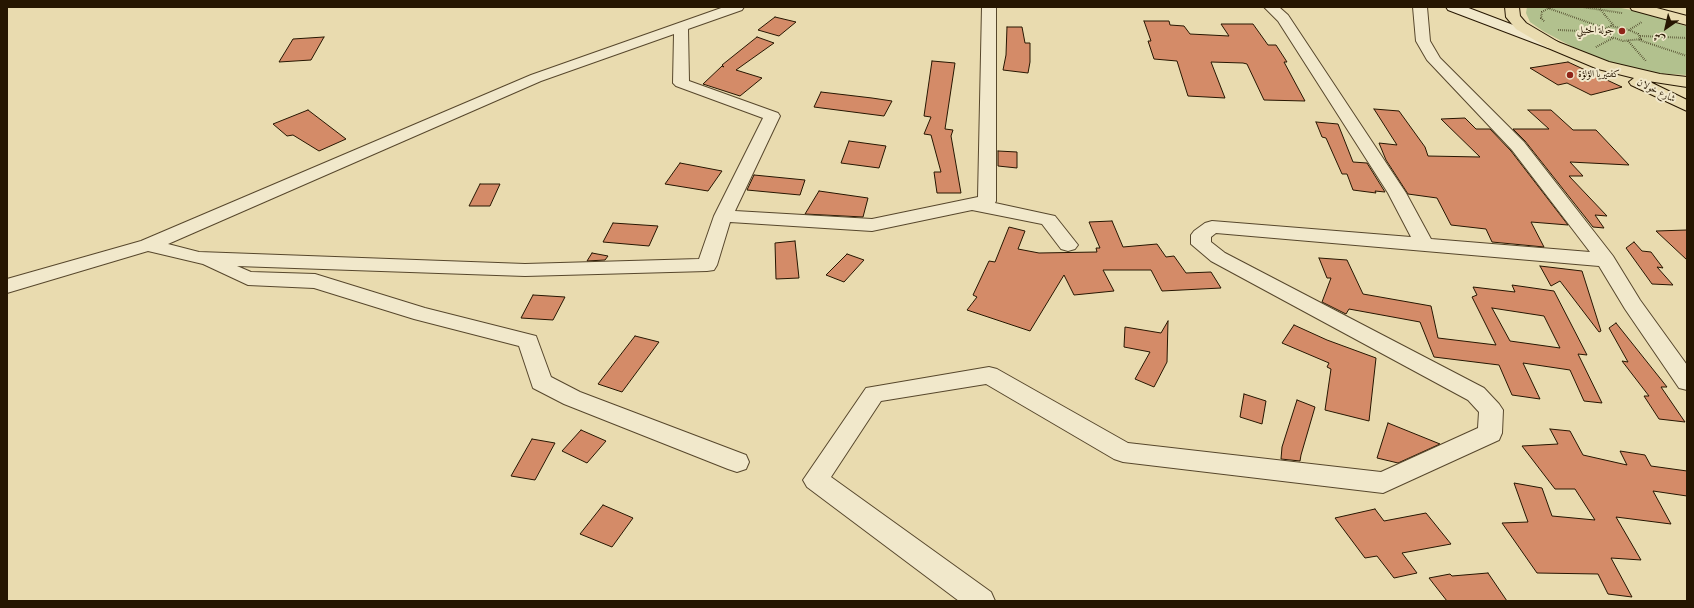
<!DOCTYPE html>
<meta charset="utf-8">
<style>
body{margin:0}
#map{position:relative;width:1694px;height:608px;overflow:hidden;background:#e9dbaf;font-family:Alegreya,Amiri,serif}
canvas{display:block}
.frame{position:absolute;inset:0;border:8px solid #261601;pointer-events:none}
.north{position:absolute;left:1646px;top:8px;width:40px;height:40px;-webkit-text-stroke:3px #f1e8cb;paint-order:stroke;rotate:214deg;font-size:11px;font-weight:700;line-height:16px;text-align:center;color:#261601}
.north::after{content:'';display:block;margin:auto;width:14px;height:18px;background:#261601;clip-path:polygon(50% 0,100% 100%,50% 72%,0 100%)}
</style>
<div id="map">
<canvas width="1694" height="608"></canvas>
<div class="frame"></div>
<div class="north">ش</div>
</div>
<script>
const ctx = document.querySelector('canvas').getContext('2d');
ctx.lineJoin = 'round';
function fillPath(path, color) { ctx.fillStyle = color; ctx.fill(path, 'evenodd'); }
const shape = rows => new Path2D(rows.map(r => 'M' + r).join(''));
function stroke(path, color, width, dash) { ctx.strokeStyle = color; ctx.lineWidth = width; ctx.lineCap = dash ? 'butt' : 'round'; ctx.setLineDash(dash || []); ctx.stroke(path); }
function drawText(font, color, halo, rows, align = 'center') {
  ctx.font = font + ' Alegreya,Amiri,serif'; ctx.lineWidth = 4; ctx.setLineDash([]); ctx.textBaseline = 'middle'; ctx.strokeStyle = halo; ctx.fillStyle = color; for (const [text, x, y, turn = 0] of rows) {
    ctx.save(); ctx.translate(x, y); ctx.rotate((+turn || 0) * Math.PI / 180); ctx.textAlign = isNaN(turn) ? turn : align; if (halo) ctx.strokeText(text, 0, 0); ctx.fillText(text, 0, 0); ctx.restore();
  }
}
const green = shape([
 [1527,7,1616,7,1652,14,1685,26,1687,26,1687,75,1653,73,1602,61,1584,53,1543,31,1530,22,1526,13]
]);
const building = shape([
 [775,17,796,22,779,36,758,30,775,17],
 [1144,21,1169,21,1170,25,1184,26,1190,34,1229,36,1221,24,1253,24,1268,45,1276,45,1287,62,1284,62,1305,101,1264,100,1247,64,1243,63,1211,62,1225,98,1188,96,1177,61,1154,59,1148,41,1151,41,1144,21],
 [1007,27,1022,27,1025,43,1030,43,1030,62,1028,73,1003,70,1006,55,1007,27],
 [324,37,311,60,279,62,293,39,324,37],
 [757,37,774,43,736,70,762,78,740,96,703,84,722,66,724,67,722,65,757,37],
 [932,61,955,63,945,129,953,130,951,136,961,193,937,193,934,172,941,172,931,135,924,134,931,117,924,116,932,61],
 [1568,62,1622,87,1591,95,1567,83,1558,85,1530,68,1568,62],
 [821,92,872,98,892,101,884,116,814,107,821,92],
 [1374,109,1399,111,1425,147,1428,156,1480,157,1441,119,1465,118,1476,129,1490,129,1511,151,1568,225,1531,222,1544,247,1492,242,1486,229,1451,225,1437,198,1408,194,1386,160,1379,143,1397,145,1374,109],
 [308,110,346,139,319,151,293,135,287,136,273,124,308,110],
 [1528,110,1551,110,1573,130,1596,130,1629,165,1570,162,1583,176,1569,176,1607,216,1595,215,1604,228,1593,227,1525,141,1513,129,1549,129,1528,110],
 [1316,122,1338,124,1353,162,1367,163,1385,192,1375,191,1376,193,1353,190,1347,174,1342,174,1326,138,1322,137,1316,122],
 [849,141,886,146,879,168,841,163,849,141],
 [998,151,1017,152,1017,168,998,166,998,151],
 [680,163,722,171,708,191,665,184,680,163],
 [754,175,805,180,800,195,747,190,754,175],
 [480,184,500,184,490,206,469,206,480,184],
 [819,191,868,198,863,217,805,214,819,191],
 [1112,221,1123,247,1157,244,1166,257,1174,256,1186,273,1211,272,1221,288,1162,291,1151,270,1103,270,1114,291,1074,295,1064,275,1030,331,967,310,977,297,973,295,989,261,995,262,1009,227,1025,231,1018,249,1039,253,1097,252,1096,248,1100,248,1089,222,1112,221],
 [613,223,658,226,649,246,603,242,613,223],
 [1687,230,1687,260,1656,231,1687,230],
 [795,241,799,278,776,279,775,243,795,241],
 [1634,242,1642,251,1651,252,1663,268,1657,267,1673,285,1652,284,1626,248,1634,242],
 [592,253,608,256,605,260,587,261,592,253],
 [847,254,864,260,844,282,826,275,847,254],
 [1319,258,1347,260,1363,294,1431,306,1438,338,1496,345,1472,297,1477,295,1473,287,1515,292,1512,285,1554,291,1587,355,1578,354,1602,403,1584,401,1570,370,1523,363,1540,399,1512,395,1499,365,1434,357,1420,322,1349,309,1346,314,1322,302,1331,278,1327,278,1319,258],
 [1492,308,1544,316,1560,348,1510,341,1492,308],
 [1540,266,1582,271,1601,331,1599,332,1560,281,1551,286,1540,266],
 [533,295,565,297,553,320,521,318,533,295],
 [1168,321,1167,362,1154,387,1135,379,1150,352,1124,347,1125,327,1161,333,1168,321],
 [1616,323,1667,387,1661,387,1685,422,1659,419,1644,396,1649,396,1622,361,1628,362,1609,328,1616,323],
 [1294,325,1327,340,1376,358,1369,421,1325,410,1331,369,1327,367,1329,363,1282,343,1294,325],
 [635,336,659,342,622,392,598,384,635,336],
 [1244,394,1266,401,1262,424,1240,417,1244,394],
 [1297,400,1315,407,1301,455,1300,461,1281,459,1282,447,1297,400],
 [1388,423,1440,444,1398,463,1377,458,1388,423],
 [1550,429,1570,431,1583,455,1627,465,1620,451,1645,455,1651,466,1687,471,1687,496,1653,491,1671,524,1616,517,1641,560,1611,558,1632,597,1608,594,1598,574,1537,573,1502,523,1528,522,1514,483,1542,488,1552,516,1595,520,1575,489,1555,489,1522,446,1558,444,1550,429],
 [581,430,606,441,587,463,562,451,581,430],
 [532,439,555,443,535,480,511,476,532,439],
 [603,505,633,518,612,547,580,534,603,505],
 [1375,509,1384,521,1426,513,1451,544,1402,553,1417,573,1394,578,1377,556,1365,558,1335,518,1375,509],
 [1488,573,1507,601,1447,601,1429,578,1450,574,1452,576,1488,573]
]);
const path = shape([
 [1582,7,1622,13],
 [1548,8,1604,28],
 [1600,9,1614,26],
 [1544,21,1541,18,1542,12,1551,7],
 [1611,26,1629,30,1638,34,1641,39,1623,41,1606,35,1602,30,1611,26],
 [1558,30,1603,32],
 [1629,30,1642,22],
 [1640,36,1687,38],
 [1639,40,1687,56],
 [1628,41,1646,61],
 [1596,47,1613,38]
]);
const street = shape([
 [724,7,744,7,742,10,688,29,689,81,778,113,780,116,735,211,872,219,978,197,982,7,996,7,996,201,995,203,1055,216,1078,245,1075,249,1068,251,1061,249,1042,224,972,210,872,231,730,222,717,265,714,270,707,271,525,276,237,266,251,272,315,274,425,308,536,336,551,377,580,392,746,455,749,462,746,469,737,472,728,469,564,404,533,388,519,346,414,319,314,288,248,285,203,264,148,251,7,293,7,279,141,241,531,75,724,7],
 [674,34,673,83,676,86,763,118,714,216,699,259,525,264,199,252,168,244,541,81,674,34],
 [1264,7,1279,7,1288,15,1406,193,1431,239,1590,252,1512,150,1427,60,1416,41,1413,7,1427,7,1430,41,1440,58,1524,142,1613,256,1640,300,1687,365,1687,390,1679,388,1625,309,1599,266,1216,233,1211,237,1211,242,1225,253,1484,388,1499,404,1503,410,1502,433,1499,440,1383,493,1123,462,1114,459,986,384,881,401,831,477,991,592,995,601,959,601,807,487,803,480,866,388,989,367,997,369,1128,443,1381,472,1478,428,1479,412,1468,400,1211,261,1191,244,1191,235,1194,231,1205,223,1212,221,1411,237,1388,193,1278,21,1264,7]
]);
const secondary = shape([
 [1446,7,1466,7,1558,42,1561,45,1558,48,1548,48,1448,10,1446,7]
]);
const primary = shape([
 [1505,7,1519,7,1520,16,1526,23,1558,42,1609,62,1660,74,1687,77,1687,87,1648,81,1687,100,1687,111,1631,85,1629,82,1634,78,1598,69,1548,48,1516,29,1506,17,1505,7],
 [1630,7,1653,7,1687,16,1687,25,1632,10,1630,7]
]);
const markers = [
 [1622,31,4,"#8f2418"],
 [1570,75,4,"#8f2418"]
];
const farPoinames = [
 ["جولة الحثيلي",1614,31],
 ["كفتيريا الؤلؤة",1578,75,"left"]
];
const farStreetnames = [
 ["شارع خولان",1656,91,26]
];
fillPath(green, '#b2c18e');
fillPath(building, '#d48b68');
stroke(building, '#261601', 1);
stroke(street, '#57472c', 2);
stroke(secondary, '#261601', 2);
stroke(primary, '#261601', 2);
stroke(path, '#261601', 2, [0.5, 1.5]);
fillPath(street, '#f1e8cb');
fillPath(secondary, '#f1e8cb');
fillPath(primary, '#e9dbaf');
for (const [x, y, r, color] of markers) { const dot = new Path2D(); dot.arc(x, y, r, 0, 2 * Math.PI); ctx.fillStyle = color; ctx.fill(dot); stroke(dot, '#f1e8cb', 1.5); }
drawText('10px', '#261601', '#f1e8cb', farPoinames, 'right');
drawText('10px', '#261601', '#f1e8cb', farStreetnames);
</script>
